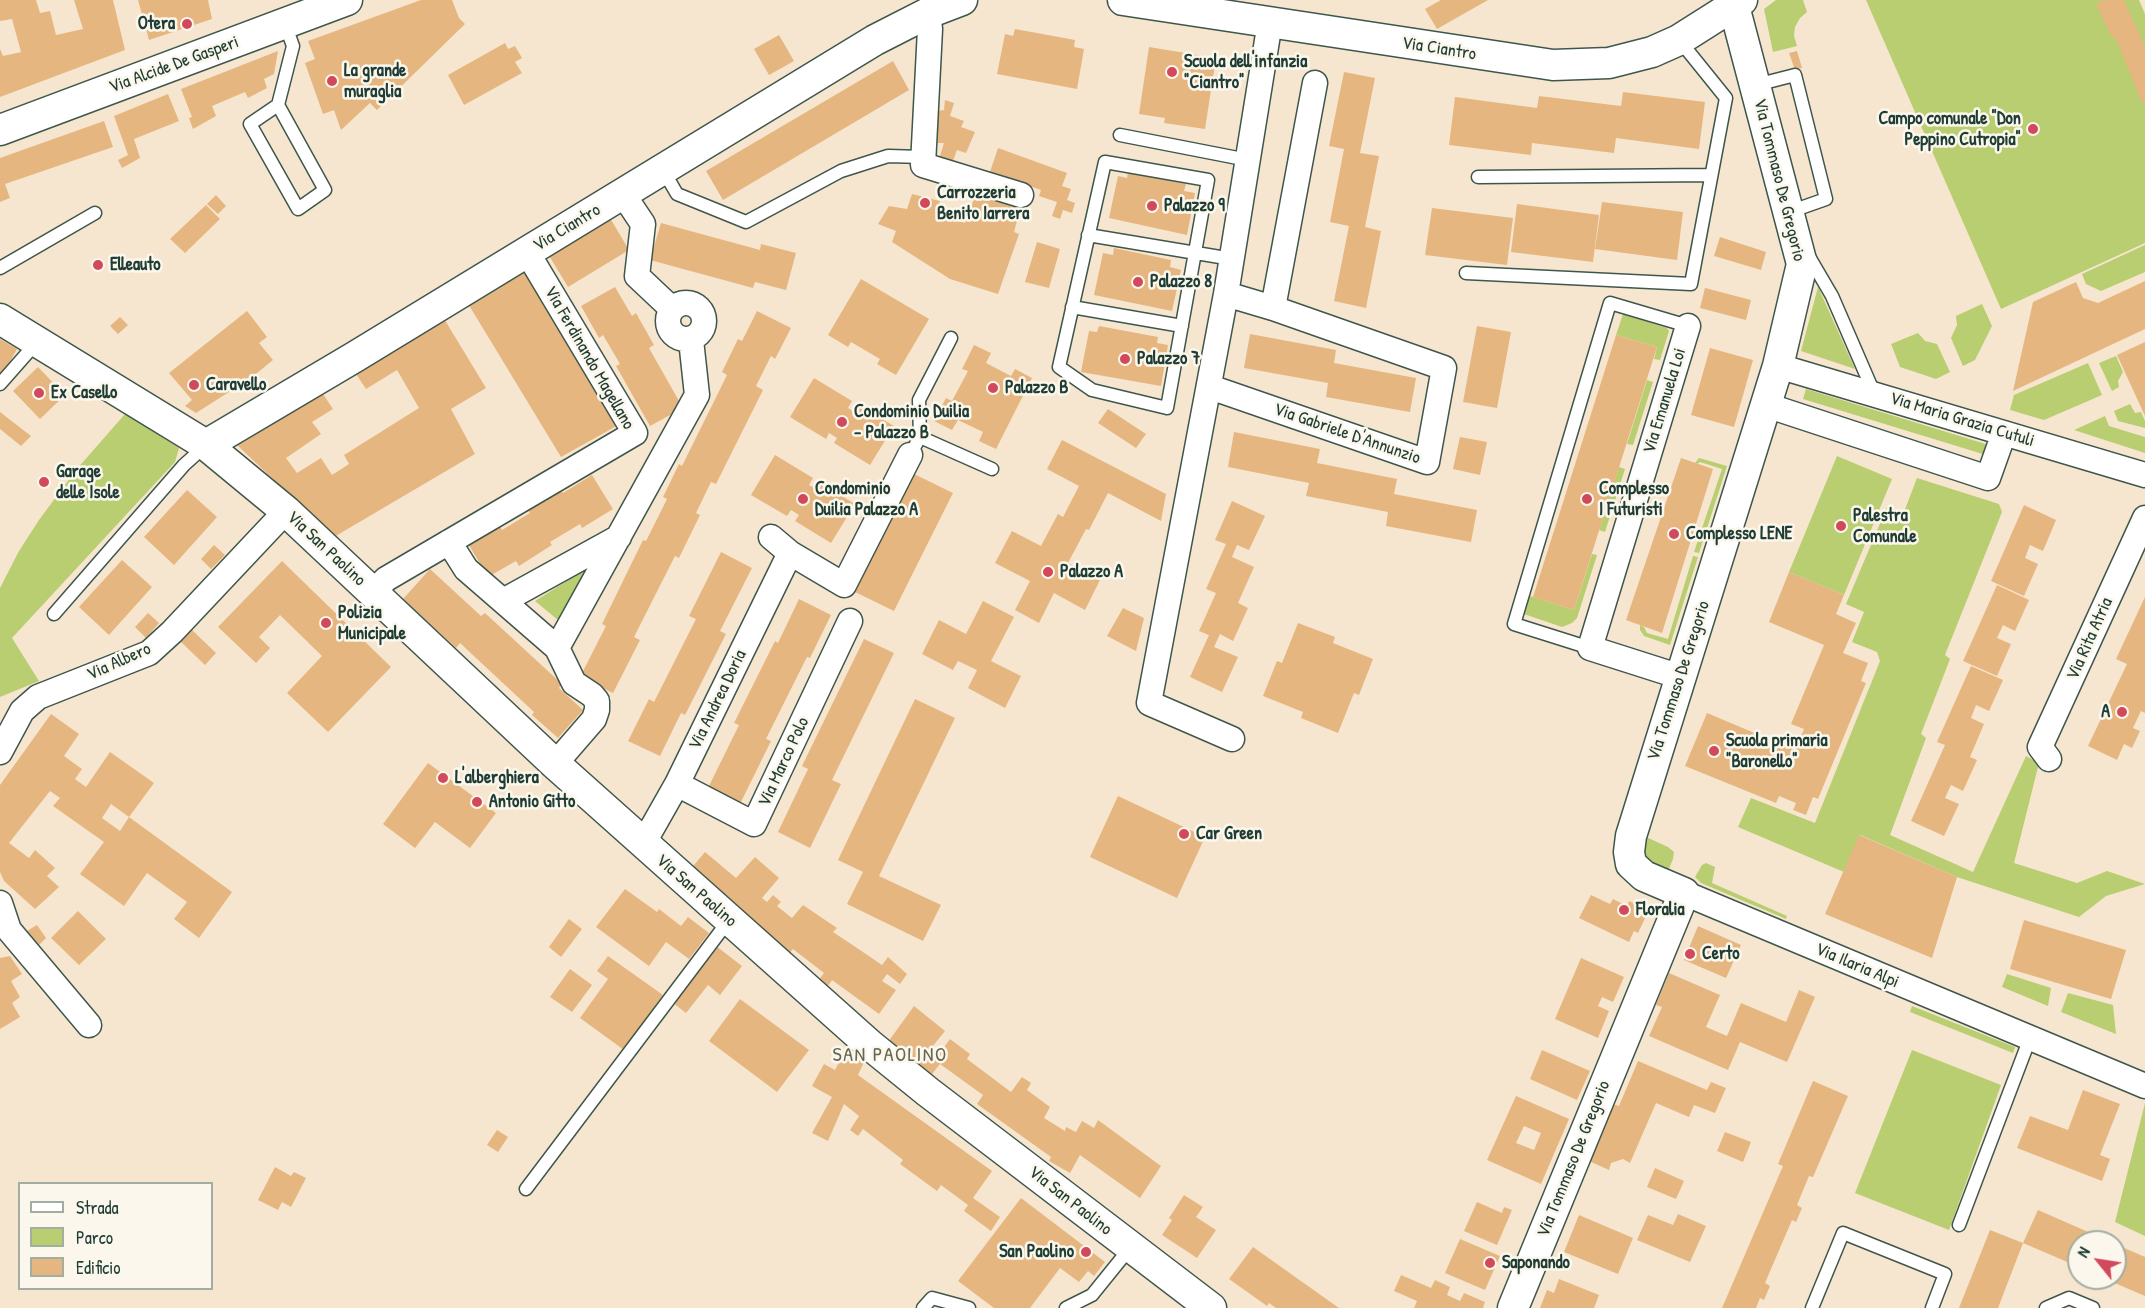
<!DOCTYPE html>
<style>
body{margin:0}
#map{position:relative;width:2145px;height:1308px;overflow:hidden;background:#f6e6cf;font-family:"Patrick Hand",sans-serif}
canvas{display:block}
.legend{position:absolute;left:18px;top:1182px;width:195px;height:108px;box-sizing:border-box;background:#fbf7ec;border:2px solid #a3ada2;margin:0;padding:8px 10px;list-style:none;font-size:18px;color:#1f3d34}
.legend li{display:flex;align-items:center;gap:12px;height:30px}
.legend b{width:30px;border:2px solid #a3ada2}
.north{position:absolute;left:2067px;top:1230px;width:60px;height:60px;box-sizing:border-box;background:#fbf7ec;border:2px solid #a3ada2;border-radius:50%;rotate:300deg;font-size:16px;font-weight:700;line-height:24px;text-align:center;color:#1f3d34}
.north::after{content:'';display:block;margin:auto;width:21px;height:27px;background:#d1495b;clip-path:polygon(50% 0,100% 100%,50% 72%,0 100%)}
</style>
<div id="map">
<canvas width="2145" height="1308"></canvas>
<ul class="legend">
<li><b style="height:8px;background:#fff"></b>Strada</li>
<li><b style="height:16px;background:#b9cd71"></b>Parco</li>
<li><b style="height:16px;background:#e6b680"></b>Edificio</li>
</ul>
<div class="north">N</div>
</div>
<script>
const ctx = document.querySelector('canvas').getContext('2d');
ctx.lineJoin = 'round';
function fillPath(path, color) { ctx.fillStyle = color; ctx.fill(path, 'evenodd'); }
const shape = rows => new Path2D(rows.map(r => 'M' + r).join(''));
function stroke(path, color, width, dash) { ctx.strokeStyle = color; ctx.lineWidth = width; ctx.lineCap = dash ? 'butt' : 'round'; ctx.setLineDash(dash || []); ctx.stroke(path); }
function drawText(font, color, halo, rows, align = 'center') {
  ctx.font = font + ' "Patrick Hand",sans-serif'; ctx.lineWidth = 5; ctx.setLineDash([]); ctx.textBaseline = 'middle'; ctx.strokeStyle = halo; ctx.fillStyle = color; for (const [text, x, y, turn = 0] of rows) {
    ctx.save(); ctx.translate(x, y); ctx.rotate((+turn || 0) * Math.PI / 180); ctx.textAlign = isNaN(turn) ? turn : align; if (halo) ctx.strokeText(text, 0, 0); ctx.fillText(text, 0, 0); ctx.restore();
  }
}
const green = shape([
 [1776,0,1803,0,1807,12,1800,18,1795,27,1794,36,1797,46,1773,52,1764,9],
 [1866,0,2139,0,2145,14,2145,243,2001,309],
 [2145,245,2145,272,2101,291,2086,284,2082,274],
 [1818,287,1855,369,1801,351],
 [1982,304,1992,326,1975,360,1963,366,1951,338,1957,325,1956,316],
 [1623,314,1667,328,1669,331,1660,360,1654,359,1657,347,1616,335],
 [1918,333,1925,341,1937,344,1950,372,1936,379,1900,367,1891,344],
 [2116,356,2123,372,2118,381,2119,387,2112,391,2099,363],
 [2088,363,2102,395,2044,420,2010,410,2014,395],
 [1647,380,1653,382,1633,445,1627,444],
 [1806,389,1989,445,1986,455,1803,399],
 [2130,404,2135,413,2141,412,2145,421,2145,428,2118,421,2114,411],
 [125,414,179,448,175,462,12,638,39,681,0,697,0,588,19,551,39,520,76,470],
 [2105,416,2109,426,2145,437,2145,453,2074,430],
 [1837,456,1892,479,1844,595,1789,572],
 [1699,458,1727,466,1699,553,1694,552,1722,469,1700,462,1697,464,1695,463],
 [1619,467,1625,469,1605,532,1599,530],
 [1917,478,1999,504,2002,512,1945,655,1950,659,1921,734,1926,738,1890,835,1973,872,2026,756,2039,763,2014,863,2077,883,2107,871,2145,884,2106,896,2079,917,1957,877,1860,835,1844,872,1738,827,1751,798,1815,823,1880,661,1877,652,1852,642,1864,612,1846,604,1887,507,1904,512],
 [1592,554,1597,555,1577,618,1572,623,1562,627,1521,613,1527,595,1574,610],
 [1693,556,1698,557,1670,645,1644,636,1640,630,1640,625,1644,627,1647,633,1668,639],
 [586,569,558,620,535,601],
 [1646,837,1668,847,1674,852,1673,859,1668,871,1650,863,1645,857,1643,850],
 [1706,863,1715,867,1712,883,1787,916,1786,919,1701,883,1695,877,1702,865],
 [2007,974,2051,988,2048,1006,2002,987],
 [2068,993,2113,1005,2116,1034,2061,1012],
 [1912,1006,2015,1047,2013,1053,1910,1012],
 [1912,1050,2001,1085,1949,1230,1855,1193],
 [2145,1103,2145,1236,2115,1222]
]);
const building = shape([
 [0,0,36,0,40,13,50,11,56,35,83,29,74,0,113,0,125,50,0,97,0,49,3,56,21,52,12,19,0,21],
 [138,0,208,0,212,19,149,40],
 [421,0,452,0,459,18,465,24,377,110,370,103,341,130,334,110,323,114,305,63,315,59,308,41],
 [1441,0,1488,0,1437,29,1425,9],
 [2104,0,2124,0,2145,47,2145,102,2142,103,2115,36,2112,38,2096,4],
 [1015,29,1075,40,1074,47,1084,49,1077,89,997,74,1005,34,1013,36],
 [779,35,794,61,769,75,754,49],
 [505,43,508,49,515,46,522,58,515,62,522,73,464,105,448,75],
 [1149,47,1216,58,1205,129,1164,123,1165,118,1139,114],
 [278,51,274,74,264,79,267,88,248,98,245,92,212,106,216,116,193,129,189,118,192,117,181,89],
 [1797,51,1802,68,1795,70,1789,53],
 [893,61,909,90,723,200,706,171],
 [1344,72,1375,78,1360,153,1379,156,1365,227,1381,231,1366,308,1334,301,1349,226,1330,222,1344,149,1329,146],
 [1623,92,1705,102,1699,149,1616,138,1614,153,1532,143,1531,155,1449,145,1455,97,1537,108,1539,96,1621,106],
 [168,94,179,121,134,139,140,158,122,168,118,160,128,155,114,116],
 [945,100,954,103,950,116,964,121,961,127,975,132,966,153,957,150,952,164,939,159,944,143,936,143,938,111,944,110],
 [104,121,113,147,5,184,10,198,0,202,0,158],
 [998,148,1067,173,1062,186,1071,189,1067,200,1075,203,1072,213,1063,210,1060,219,1052,216,1057,202,1039,196,1041,190,990,172],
 [1128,172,1186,184,1184,191,1195,193,1187,235,1109,218,1118,176,1127,178],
 [977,191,1021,206,1014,232,1019,234,998,294,950,279,892,242,896,231,878,224,889,206,907,209,912,194,940,201,937,213,965,223],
 [216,195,226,206,218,214,207,204],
 [1602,202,1683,212,1677,260,1595,249],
 [1517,204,1599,215,1593,262,1511,252],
 [206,205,220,219,185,253,170,239],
 [1432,208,1513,218,1507,265,1425,255],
 [610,218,629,250,568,287,548,254],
 [661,223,760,250,761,244,796,253,786,290,755,282,753,288,650,260],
 [1720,237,1766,252,1761,270,1714,256],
 [1037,242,1060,249,1049,288,1025,282],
 [1114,248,1171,260,1170,267,1181,270,1172,311,1094,295,1103,253,1113,255],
 [522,268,620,424,561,457,467,302],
 [861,279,929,319,896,375,877,364,880,359,851,342,848,347,828,335],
 [2145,281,2145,329,2013,391,2033,302,2076,282,2083,298,2098,303],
 [615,287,632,316,636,313,654,345,649,348,683,408,650,426,616,366,620,364,603,335,599,338,581,306],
 [1705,288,1751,300,1746,320,1700,308],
 [247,311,267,337,259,343,273,360,251,378,196,413,185,406,192,400,169,373],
 [757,311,791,328,775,359,771,356,756,386,763,390,716,484,711,482,696,513,700,515,679,558,675,556,634,637,640,640,613,693,580,677,606,626,602,624,643,540,646,541,667,499,663,497,679,464,682,466,727,375,722,372,738,339,742,341],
 [120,317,128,325,118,334,110,326],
 [443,317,486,388,451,409,475,454,334,537,236,444,321,391,333,409,312,422,321,434,286,458,297,473,321,458,332,475,349,464,344,455,419,408,397,370,366,389,354,371],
 [1099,326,1158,337,1157,343,1168,345,1161,386,1081,372,1089,331,1097,332],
 [1477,326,1511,332,1497,408,1463,402],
 [1250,334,1336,350,1334,363,1416,378,1410,412,1326,397,1328,383,1244,368],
 [1616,335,1657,347,1574,610,1533,597],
 [0,339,17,349,0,380],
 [2145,342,2145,416,2117,355],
 [974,345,991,353,986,363,1011,376,1015,369,1032,378,996,449,979,441,983,432,958,420,952,430,934,421,946,398,952,401,968,371,962,369],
 [1710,348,1753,360,1734,427,1691,415],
 [38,367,65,395,40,419,13,391],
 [814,378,852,401,848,408,853,411,857,404,894,426,870,465,834,443,837,438,829,433,826,439,790,417],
 [1108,409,1146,434,1136,448,1098,423],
 [0,412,31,436,21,446,0,429],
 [1234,432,1320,449,1317,463,1397,479,1394,494,1477,510,1471,542,1386,526,1388,512,1306,496,1309,483,1228,467],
 [1460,437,1487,442,1480,475,1453,469],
 [1062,440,1166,494,1161,521,1108,493,1089,530,1086,529,1068,563,1100,580,1085,610,1054,593,1039,623,1015,610,1030,581,995,563,1012,531,1041,546,1058,514,1063,517,1079,486,1047,469],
 [775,455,813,478,809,485,815,488,819,482,855,504,831,543,795,521,799,515,791,510,787,516,751,495],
 [1681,458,1713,469,1662,633,1626,620],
 [914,474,953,493,894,611,855,592],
 [592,475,613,509,582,528,580,524,550,542,552,545,519,566,516,561,488,577,469,545,500,526,502,530,530,513,528,510,561,490,563,493],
 [187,490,217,517,174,565,144,537],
 [1232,501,1265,516,1249,550,1237,545,1232,557,1254,567,1238,603,1248,608,1233,641,1220,634,1214,647,1238,657,1222,692,1190,677,1209,635,1199,631,1216,593,1206,589,1226,544,1215,540],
 [2024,505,2056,520,2043,551,2030,545,2025,558,2038,564,2024,596,1991,581],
 [214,545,225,555,211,569,201,559],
 [721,552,752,568,720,631,726,634,685,715,681,713,660,756,628,741,649,699,654,702,696,619,689,616],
 [122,560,152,587,109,635,79,607],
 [282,561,391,667,328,732,287,693,322,656,280,615,259,637,270,648,256,663,218,627],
 [430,569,481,616,485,613,562,684,559,688,583,710,558,738,532,715,534,712,460,643,456,648,403,599],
 [1789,572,1844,595,1836,614,1856,623,1843,653,1868,663,1861,681,1866,683,1818,799,1813,797,1806,815,1793,810,1796,803,1779,796,1776,803,1685,766,1707,713,1795,750,1804,729,1791,724,1824,645,1769,622],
 [1997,585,2029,600,2015,631,2003,625,1997,638,2011,644,1997,676,1963,661],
 [2145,597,2145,713,2141,711,2133,728,2140,731,2132,748,2124,744,2117,760,2088,746,2127,664,2116,659],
 [799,599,831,615,810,658,807,657,766,739,771,741,740,804,708,788,739,725,734,723,775,641,778,643],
 [983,601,1014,617,991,661,1021,676,1005,708,968,688,977,670,958,661,953,670,922,654,939,620,966,634],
 [1123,608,1144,618,1136,651,1107,636],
 [148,613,159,623,146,638,135,627],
 [1298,623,1335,637,1333,643,1373,659,1359,695,1354,693,1338,733,1301,718,1303,712,1263,696,1277,661,1282,663],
 [191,629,216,653,205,665,180,641],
 [864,639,894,653,832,780,841,784,810,848,778,832,808,769,802,766],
 [1971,666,2003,680,1989,711,1976,705,1971,718,1984,724,1970,757,1977,760,1963,791,1951,785,1945,798,1959,804,1944,836,1911,821,1945,745,1937,742],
 [915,699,955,718,879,876,941,905,923,941,847,904,863,872,838,860],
 [51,714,79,734,64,756,82,769,75,779,86,787,110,752,154,783,129,817,111,804,102,818,120,831,129,817,232,892,199,938,174,919,187,902,147,873,124,906,80,874,104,842,53,806,60,798,50,791,9,843,29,858,35,850,55,868,47,876,59,887,35,909,4,881,0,872,0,785],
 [428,763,496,813,470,848,435,822,415,848,383,824],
 [1118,796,1205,837,1177,898,1090,857],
 [1859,835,1957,877,1932,958,1825,914],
 [705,852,736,878,755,857,779,878,762,898,767,902,773,895,781,902,777,906,792,918,803,905,837,928,833,932,857,948,882,965,888,957,907,974,900,984,887,974,882,981,896,990,879,1014,832,980,826,989,817,982,824,973,793,949,788,955,689,871],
 [625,889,657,912,659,909,681,926,688,917,709,933,689,959,666,942,649,966,596,927],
 [1591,895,1610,904,1613,899,1627,906,1629,901,1649,910,1638,933,1634,931,1629,942,1579,918],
 [78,911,106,939,79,965,51,938],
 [569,919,582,929,561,957,549,947],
 [2024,920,2126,950,2111,999,2010,969],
 [37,925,46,938,38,946,27,931],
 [1698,926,1741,945,1726,978,1684,960],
 [716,946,742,966,720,995,708,985,686,1013,672,1002],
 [10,956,22,974,11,981,20,997,12,1003,20,1017,0,1029,0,958],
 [608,956,663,995,624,1050,580,1018,608,979,597,971],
 [1581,958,1624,977,1613,1002,1602,997,1598,1006,1609,1011,1598,1038,1555,1019],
 [570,969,592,985,572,1012,550,997],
 [1669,973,1720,995,1706,1027,1727,1036,1741,1003,1786,1022,1799,990,1815,997,1787,1062,1740,1042,1728,1070,1649,1036,1662,1007,1656,1005],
 [740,999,809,1050,777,1092,709,1041],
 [914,1006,945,1031,928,1052,936,1058,950,1039,970,1054,967,1059,1011,1092,1022,1077,1031,1083,1027,1090,1050,1107,1044,1118,1065,1131,1066,1127,1076,1132,1082,1121,1094,1128,1098,1120,1161,1166,1140,1198,1080,1155,1070,1173,1049,1161,1051,1157,977,1104,983,1095,940,1064,929,1078,888,1042],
 [847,1047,864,1062,858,1075,992,1171,973,1198,1000,1217,991,1231,964,1211,968,1205,941,1185,937,1191,900,1164,903,1160,863,1129,858,1136,850,1130,859,1116,844,1104,828,1141,812,1133,832,1097,812,1086,824,1064,835,1070],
 [1542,1050,1590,1071,1577,1100,1530,1079],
 [1638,1061,1707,1090,1711,1082,1726,1088,1715,1113,1694,1105,1689,1117,1656,1103,1630,1163,1623,1159,1611,1163,1609,1170,1589,1161,1613,1104,1619,1106],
 [1813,1081,1848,1096,1813,1177,1809,1176,1797,1205,1802,1208,1796,1222,1792,1220,1765,1283,1770,1286,1764,1300,1760,1298,1756,1308,1722,1308,1783,1166,1778,1164],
 [2083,1090,2120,1104,2100,1155,2110,1159,2102,1181,2017,1148,2030,1116,2068,1130],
 [1516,1096,1569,1119,1541,1184,1487,1160],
 [1524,1126,1541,1133,1534,1150,1516,1143],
 [497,1130,508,1137,498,1152,487,1145],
 [1725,1132,1751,1142,1743,1162,1717,1151],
 [275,1167,291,1176,294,1172,306,1178,291,1207,282,1202,278,1210,258,1200],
 [1655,1168,1684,1181,1676,1199,1647,1187],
 [1184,1195,1203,1207,1196,1217,1216,1230,1197,1258,1162,1235,1172,1220,1169,1218],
 [1021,1198,1105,1262,1094,1276,1088,1271,1079,1282,1060,1268,1030,1308,994,1308,958,1281],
 [1477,1202,1502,1213,1504,1207,1512,1210,1497,1245,1464,1231],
 [2038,1210,2111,1242,2079,1242,2079,1267,2023,1243,1998,1308,1959,1308,1990,1230,2023,1243],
 [1678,1214,1706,1226,1690,1262,1637,1240,1648,1215,1673,1225],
 [1579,1215,1633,1238,1618,1274,1564,1252],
 [1460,1239,1500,1256,1485,1290,1445,1273],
 [2115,1244,2145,1257,2145,1296,2103,1278,2115,1278],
 [1253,1247,1339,1308,1276,1308,1269,1303,1267,1306,1229,1279],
 [1401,1275,1431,1288,1435,1280,1450,1287,1447,1295,1460,1301,1464,1293,1485,1302,1483,1308,1414,1308,1417,1301,1394,1291],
 [1559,1279,1599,1295,1594,1308,1540,1308,1547,1290,1554,1293]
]);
const service = shape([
 [1756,85,1795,75,1826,199,1789,212],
 [278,105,325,190,298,209,250,124,278,105,293,46,285,24],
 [1120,135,1248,160],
 [1105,162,1208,180,1167,408,1092,390,1059,367,1105,162],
 [663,170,677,194,746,222,841,171,888,156,923,157],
 [1478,177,1711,175],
 [1088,235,1232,259],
 [1808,255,1832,296,1874,393],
 [0,268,95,213],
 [1466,273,1691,284,1726,98,1680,41],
 [1072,307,1182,326],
 [0,384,37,342],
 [920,437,992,469],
 [910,455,920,437,919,400,951,338],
 [54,614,184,465,205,446],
 [1590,648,1514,624,1610,303,1688,326],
 [526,1189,729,920],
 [1959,1225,2030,1038],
 [923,1308,932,1298,969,1308],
 [1066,1308,1092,1295,1130,1248],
 [1812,1308,1843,1233,1945,1274,1932,1308],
 [2046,1308,2069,1298,2093,1308]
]);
const minor = shape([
 [928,13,930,29,923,165,1021,195],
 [623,194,643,224,637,276,672,309],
 '668 321a18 18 0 1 1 36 0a18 18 0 1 1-36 0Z',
 [1273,308,1315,83],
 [1778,366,2145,475],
 [1210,387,1427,462,1444,368,1273,308,1226,294],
 [1766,405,1988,478,2004,433],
 [449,542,466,569,557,648,574,683,592,695,597,701,597,710,594,719,555,764],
 [790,553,844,585,910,455],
 [372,593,386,579,635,433,527,252],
 [503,601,619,537],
 [557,648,697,395,691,340],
 [1681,677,1590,648,1688,326],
 [1232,739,1149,703,1226,294,1270,22],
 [0,752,22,711,38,697,149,653,172,632,286,511],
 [2049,759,2040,747,2145,518],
 [677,784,754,824,850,621],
 [643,844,677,784,790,553,771,537],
 [1684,893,2145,1086],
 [0,903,9,930,89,1025]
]);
const tertiary = shape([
 [1123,0,1553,65,1609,63,1652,52,1679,40,1742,0],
 [0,130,347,0],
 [0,319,206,445,286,511,555,764,870,1045,928,1092,1211,1308],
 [206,445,353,358,875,40,928,13,962,0],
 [1513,1308,1684,893,1644,876,1631,864,1629,852,1631,836,1778,366,1802,264,1734,6]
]);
const markers = [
 [187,24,6,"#d1495b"],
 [1172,72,6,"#d1495b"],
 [332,81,6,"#d1495b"],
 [2033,129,6,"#d1495b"],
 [925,203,6,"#d1495b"],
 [1152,206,6,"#d1495b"],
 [98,265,6,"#d1495b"],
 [1138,282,6,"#d1495b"],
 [1125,359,6,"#d1495b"],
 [194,385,6,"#d1495b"],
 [993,388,6,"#d1495b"],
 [39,393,6,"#d1495b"],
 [842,422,6,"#d1495b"],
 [44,482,6,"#d1495b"],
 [803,499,6,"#d1495b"],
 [1587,499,6,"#d1495b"],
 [1841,526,6,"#d1495b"],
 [1674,534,6,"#d1495b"],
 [1048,572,6,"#d1495b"],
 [326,623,6,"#d1495b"],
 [2122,712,6,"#d1495b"],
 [1714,751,6,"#d1495b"],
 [443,778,6,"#d1495b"],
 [477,802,6,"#d1495b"],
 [1184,834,6,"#d1495b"],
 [1624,910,6,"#d1495b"],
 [1690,954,6,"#d1495b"],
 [1086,1252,6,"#d1495b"],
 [1490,1263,6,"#d1495b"]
];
const poiNames = [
 ["Otera",175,24,"right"],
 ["Scuola dell'infanzia",1184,62],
 ["\"Ciantro\"",1184,83],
 ["La grande",344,71],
 ["muraglia",344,92],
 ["Campo comunale \"Don",2021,119,"right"],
 ["Peppino Cutropia\"",2021,140,"right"],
 ["Carrozzeria",937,193],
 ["Benito Iarrera",937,214],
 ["Palazzo 9",1164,206],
 ["Elleauto",110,265],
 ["Palazzo 8",1150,282],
 ["Palazzo 7",1137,359],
 ["Caravello",206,385],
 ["Palazzo B",1005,388],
 ["Ex Casello",51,393],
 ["Condominio Duilia",854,412],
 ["- Palazzo B",854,433],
 ["Garage",56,472],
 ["delle Isole",56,493],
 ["Condominio",815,489],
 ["Duilia Palazzo A",815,510],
 ["Complesso",1599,489],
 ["I Futuristi",1599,510],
 ["Palestra",1853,516],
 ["Comunale",1853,537],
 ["Complesso LENE",1686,534],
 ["Palazzo A",1060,572],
 ["Polizia",338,613],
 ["Municipale",338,634],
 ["A",2110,712,"right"],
 ["Scuola primaria",1726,741],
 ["\"Baronello\"",1726,762],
 ["L'alberghiera",455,778],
 ["Antonio Gitto",489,802],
 ["Car Green",1196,834],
 ["Floralia",1636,910],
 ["Certo",1702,954],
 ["San Paolino",1074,1252,"right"],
 ["Saponando",1502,1263]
];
const streetNames = [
 ["Via Ciantro",1439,49,9],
 ["Via Alcide De Gasperi",174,65,-20],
 ["Via Tommaso De Gregorio",1779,180,76],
 ["Via Ciantro",567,228,-31],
 ["Via Ferdinando Magellano",589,358,60],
 ["Via Emanuela Loi",1665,401,-73],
 ["Via Maria Grazia Cutuli",1962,420,17],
 ["Via Gabriele D'Annunzio",1347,434,19],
 ["Via San Paolino",326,549,43],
 ["Via Rita Atria",2090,639,-66],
 ["Via Albero",119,662,-24],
 ["Via Tommaso De Gregorio",1679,681,-72],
 ["Via Andrea Doria",718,700,-64],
 ["Via Marco Polo",784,762,-65],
 ["Via San Paolino",696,891,41],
 ["Via Ilaria Alpi",1857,966,23],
 ["Via Tommaso De Gregorio",1574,1159,-68],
 ["Via San Paolino",1070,1201,38]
];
const neighbourhoodNames = [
 ["SAN PAOLINO",890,1056]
];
fillPath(green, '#b9cd71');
fillPath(building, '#e6b680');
stroke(service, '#3f564b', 15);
stroke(minor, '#3f564b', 27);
stroke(tertiary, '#3f564b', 33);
stroke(service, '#fff', 12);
stroke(minor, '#fff', 24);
stroke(tertiary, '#fff', 30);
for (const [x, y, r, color] of markers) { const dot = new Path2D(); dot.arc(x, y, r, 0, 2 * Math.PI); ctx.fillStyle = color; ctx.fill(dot); stroke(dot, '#fbf7ec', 2); }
drawText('bold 18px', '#1f3d34', '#fbf7ec', poiNames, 'left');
drawText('18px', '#1f3d34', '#fbf7ec', streetNames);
ctx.letterSpacing = '1.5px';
drawText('20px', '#65674f', '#fbf7ec', neighbourhoodNames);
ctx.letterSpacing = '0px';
</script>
